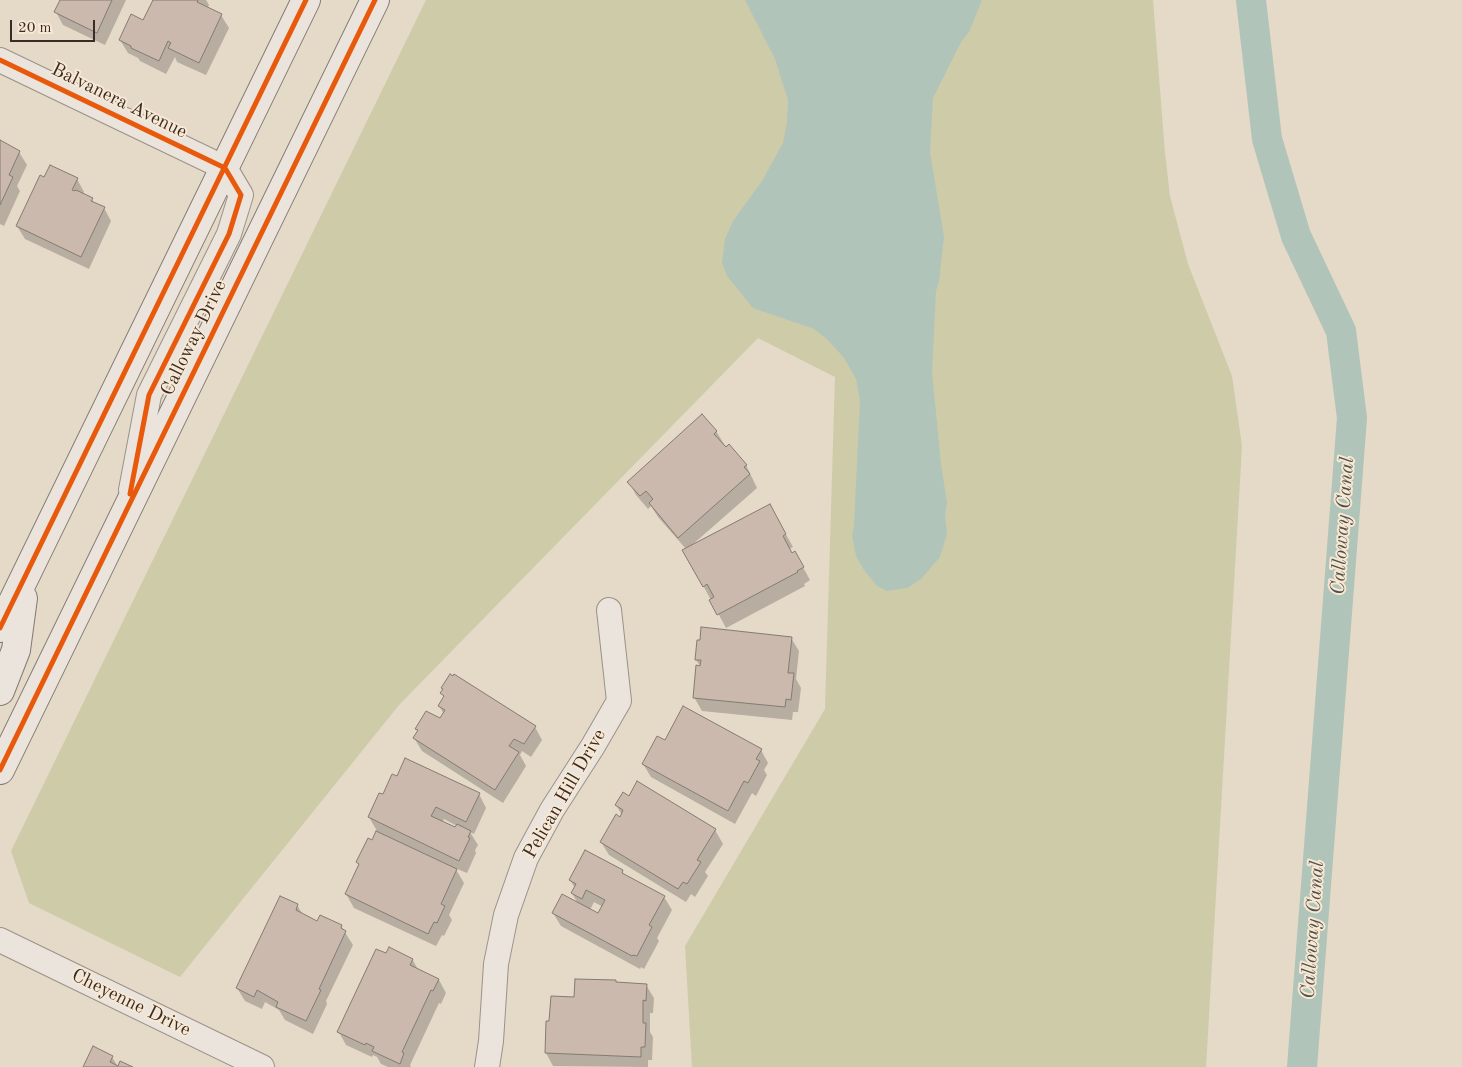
<!DOCTYPE html>
<style>
body{margin:0}
#map{position:relative;width:1462px;height:1067px;overflow:hidden;background:#e5d9c8;font-family:"Old Standard TT",serif}
canvas{display:block}
.scale{position:absolute;left:10px;top:20px;width:85px;height:22px;box-sizing:border-box;border:2px solid #392b26;border-top:0;padding-left:6px;font-size:15px;line-height:18px;white-space:nowrap;color:#392b26;-webkit-text-stroke:4px #f7e8d3;paint-order:stroke}
</style>
<div id="map">
<canvas width="1462" height="1067"></canvas>
<div class="scale">20 m</div>
</div>
<script>
const ctx = document.querySelector('canvas').getContext('2d');
ctx.lineJoin = 'round';
function fillPath(path, color) { ctx.fillStyle = color; ctx.fill(path, 'evenodd'); }
const shape = rows => new Path2D(rows.map(r => 'M' + r).join(''));
function stroke(path, color, width, dash) { ctx.strokeStyle = color; ctx.lineWidth = width; ctx.lineCap = dash ? 'butt' : 'round'; ctx.setLineDash(dash || []); ctx.stroke(path); }
function drawText(font, color, halo, rows, align = 'center') {
  ctx.font = font + ' "Old Standard TT",serif'; ctx.lineWidth = 4; ctx.setLineDash([]); ctx.textBaseline = 'middle'; ctx.strokeStyle = halo; ctx.fillStyle = color; for (const [text, x, y, turn = 0] of rows) {
    ctx.save(); ctx.translate(x, y); ctx.rotate((+turn || 0) * Math.PI / 180); ctx.textAlign = isNaN(turn) ? turn : align; if (halo) ctx.strokeText(text, 0, 0); ctx.fillText(text, 0, 0); ctx.restore();
  }
}
const green = shape([
 [426,0,1153,0,1165,153,1170,196,1188,264,1232,376,1242,446,1206,1067,692,1067,685,946,825,709,835,377,758,338,399,705,180,977,29,903,11,851]
]);
const water = shape([
 [745,0,982,0,969,32,961,42,933,98,930,152,944,237,939,282,936,291,932,372,941,464,947,503,945,515,947,534,940,557,921,579,907,588,887,591,877,586,864,570,856,556,852,535,854,525,860,401,856,379,844,358,829,341,814,329,753,308,727,276,722,263,725,239,733,221,762,181,783,143,787,122,788,100,775,59]
]);
const shadow = shape([
 [61,0,126,0,105,45,63,25,56,12],
 [154,0,206,0,209,5,207,9,221,15,229,28,206,75,177,62,175,57,166,74,140,61,138,58,128,53,120,40,144,21],
 [0,142,19,152,27,165,17,186,20,191,4,226,0,224],
 [77,179,84,192,83,194,92,199,95,204,104,208,111,221,89,269,25,239,17,226],
 [716,431,724,444,723,445,746,465,757,488,692,545,770,506,793,547,789,549,792,554,795,553,810,580,804,584,805,586,726,628,684,550,686,549,658,517,651,506,648,509,636,495,629,482],
 [791,638,799,651,796,679,801,688,798,712,793,712,792,720,702,711,694,697,701,667,696,660],
 [442,693,535,727,542,740,531,757,522,751,520,755,526,766,503,803,422,751,414,738,418,732,416,729,441,720,444,714,439,706,444,698],
 [666,742,761,750,768,763,764,770,767,775,756,796,752,793,735,824,651,777,643,764],
 [479,794,486,808,474,834,470,832,478,845,475,850,476,853,467,873,455,868,464,883,449,915,452,920,444,936,442,935,436,946,354,908,346,894,360,866,358,862,373,841,377,831,369,817],
 [444,819,457,826,455,829,442,823],
 [629,797,715,830,723,844,705,872,708,876,695,897,691,894,686,902,609,855,601,842,622,815,616,805],
 [622,871,625,876,664,897,672,910,657,938,659,941,644,969,641,967,640,969,561,926,553,913,578,904,572,893,575,888,570,880],
 [594,902,603,907,599,915,590,910],
 [297,905,303,915,318,922,341,926,353,945,326,1001,327,1004,313,1034,285,1020,279,1010,265,1002,262,1009,245,1001,237,988],
 [386,955,412,959,419,971,439,980,446,993,441,1004,439,1003,410,1065,411,1067,388,1067,381,1064,377,1057,373,1055,372,1057,346,1045,339,1032],
 [615,981,617,983,646,985,654,998,653,1013,650,1013,650,1032,653,1037,652,1060,648,1060,648,1067,553,1066,546,1053,550,1022,575,999],
 [112,1057,118,1067,84,1067]
]);
const canal = shape([
 [1251,0,1267,139,1296,236,1341,331,1352,418,1302,1067]
]);
const building = shape([
 [60,0,112,0,97,33,54,12,60,0],
 [153,0,198,0,197,2,222,14,199,63,168,48,171,43,168,41,159,61,131,48,131,46,119,40,131,14,143,20,153,0],
 [0,140,20,151,9,175,13,177,0,205,0,140],
 [50,165,78,178,72,190,75,191,76,190,93,198,91,201,105,207,81,257,16,226,40,175,44,177,50,165],
 [702,414,717,431,714,434,726,447,729,444,747,465,744,467,750,474,678,538,649,503,653,499,646,491,640,496,627,482,702,414],
 [770,504,786,534,783,536,792,553,795,551,804,567,797,571,798,572,717,615,709,600,714,597,707,584,703,587,682,550,770,504],
 [701,627,792,637,788,673,794,673,791,700,786,699,785,707,693,698,696,665,700,666,701,660,695,660,697,640,700,640,701,627],
 [450,674,453,676,454,674,536,726,524,744,514,739,509,746,519,752,495,790,413,738,418,730,415,729,426,711,440,718,445,710,438,706,444,696,440,693,443,689,441,688,450,674],
 [683,706,762,749,756,759,760,761,748,783,744,781,728,811,642,764,657,736,665,740,683,706],
 [405,758,480,793,466,822,436,807,431,816,455,827,457,824,471,831,468,837,470,838,459,861,368,817,379,793,383,794,392,774,397,776,405,758],
 [637,781,716,829,697,860,701,862,687,884,683,882,678,889,600,842,616,814,620,817,623,810,615,805,623,792,629,796,637,781],
 [376,831,457,869,441,904,445,906,437,923,434,922,428,934,345,894,359,864,356,862,368,838,372,840,376,831],
 [585,850,623,870,622,873,665,896,649,925,652,927,637,956,633,955,632,956,552,913,562,894,598,913,605,900,586,890,582,899,571,893,576,884,569,880,585,850],
 [280,896,298,904,296,910,317,921,320,915,342,925,341,928,346,931,319,989,321,990,306,1021,276,1007,278,1002,257,990,254,997,236,988,280,896],
 [389,947,413,959,410,965,439,979,433,991,431,990,402,1052,404,1053,400,1064,372,1051,374,1047,366,1043,365,1045,337,1032,376,949,386,953,389,947],
 [575,979,616,980,616,982,647,984,646,1001,643,1000,643,1023,646,1023,645,1047,641,1047,641,1057,545,1053,546,1021,549,1021,551,996,574,997,575,979],
 [93,1046,113,1056,110,1062,118,1066,120,1061,133,1067,83,1067,93,1046]
]);
const street = shape([
 [0,60,225,168,241,195,229,234,149,395,131,490],
 [0,940,262,1067],
 [487,1067,491,1041,496,964,506,915,526,858,552,810,593,746,619,701,609,610]
]);
const secondary = shape([
 [0,628,306,0],
 [0,691,16,650,23,598],
 [0,770,375,0]
]);
const cycleway = shape([
 [0,60,225,168,241,195,229,234,149,395,130,494],
 [0,628,306,0],
 [0,770,375,0]
]);
const streetNames = [
 ["Balvanera Avenue",119,101,26],
 ["Calloway Drive",194,338,-64],
 ["Pelican Hill Drive",565,794,-60],
 ["Cheyenne Drive",131,1003,26]
];
const waterNames = [
 ["Calloway Canal",1343,526,-86],
 ["Calloway Canal",1313,930,-86]
];
fillPath(green, '#cecba9');
fillPath(water, '#b1c4b9');
fillPath(shadow, '#0003');
stroke(canal, '#b1c4b9', 30);
fillPath(building, '#cbb9ad');
stroke(building, '#837b72', 1);
stroke(street, '#9b9288', 26);
stroke(secondary, '#837b72', 30);
stroke(street, '#eae4dc', 24);
stroke(secondary, '#eae4dc', 28);
stroke(cycleway, '#e8590c', 5);
drawText('19px', '#392b26', '#f7e8d3', streetNames);
drawText('italic 20px', '#524f49', '#f7e8d3', waterNames);
</script>
